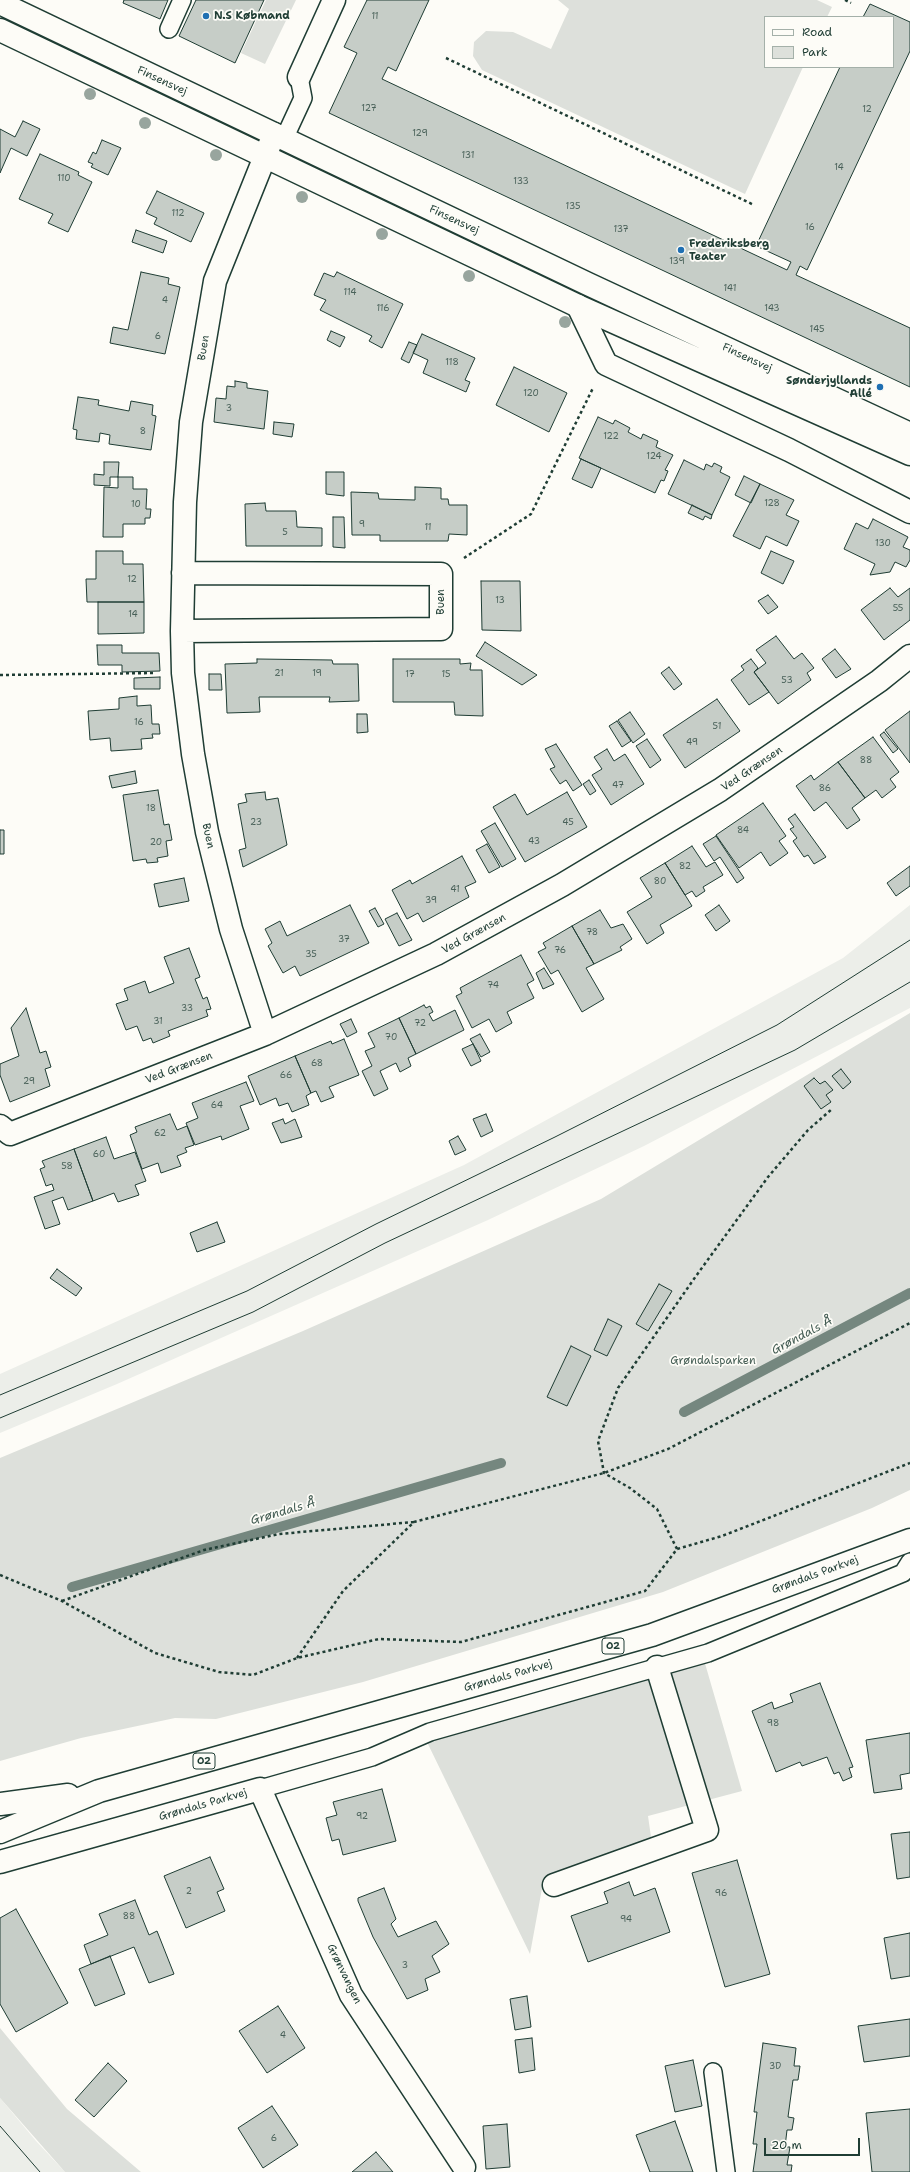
<!DOCTYPE html>
<meta charset="utf-8">
<style>
body{margin:0}
#map{position:relative;width:910px;height:2172px;overflow:hidden;background:#fdfcf7;font-family:"Shantell Sans",sans-serif}
canvas{display:block}
.legend{position:absolute;left:764px;top:16px;width:130px;height:52px;box-sizing:border-box;background:#fdfcf7;border:1px solid #a4b0a9;margin:0;padding:5px 7px;list-style:none;font-size:12px;color:#1f3d34}
.legend li{display:flex;align-items:center;gap:8px;height:20px}
.legend b{width:20px;border:1px solid #a4b0a9}
.scale{position:absolute;left:764px;top:2138px;width:96px;height:18px;box-sizing:border-box;border:2px solid #1f3d34;border-top:0;padding-left:5px;font-size:12px;line-height:14px;white-space:nowrap;color:#1f3d34;-webkit-text-stroke:3px #fdfcf7;paint-order:stroke}
</style>
<div id="map">
<canvas width="910" height="2172"></canvas>
<ul class="legend">
<li><b style="height:5px;background:#fdfcf7"></b>Road</li>
<li><b style="height:11px;background:#dde0db"></b>Park</li>
</ul>
<div class="scale">20 m</div>
</div>
<script>
const ctx = document.querySelector('canvas').getContext('2d');
ctx.lineJoin = 'round';
function fillPath(path, color) { ctx.fillStyle = color; ctx.fill(path, 'evenodd'); }
const shape = rows => new Path2D(rows.map(r => 'M' + r).join(''));
function stroke(path, color, width, dash) { ctx.strokeStyle = color; ctx.lineWidth = width; ctx.lineCap = dash ? 'butt' : 'round'; ctx.setLineDash(dash || []); ctx.stroke(path); }
function drawText(font, color, halo, rows, align = 'center') {
  ctx.font = font + ' "Shantell Sans",sans-serif'; ctx.lineWidth = 3.5; ctx.setLineDash([]); ctx.textBaseline = 'middle'; ctx.strokeStyle = halo; ctx.fillStyle = color; for (const [text, x, y, turn = 0] of rows) {
    ctx.save(); ctx.translate(x, y); ctx.rotate((+turn || 0) * Math.PI / 180); ctx.textAlign = isNaN(turn) ? turn : align; if (halo) ctx.strokeText(text, 0, 0); ctx.fillText(text, 0, 0); ctx.restore();
  }
}
const built = shape([
 [910,905,910,1008,644,1146,488,1220,117,1384,0,1433,0,1374,464,1165,843,958],
 [0,2098,36,2141,65,2172,0,2172]
]);
const green = shape([
 [266,0,296,0,265,64,241,53],
 [558,0,817,0,832,7,827,17,765,17,765,67,803,67,745,194,482,70,473,56,474,42,486,31,513,32,551,49,569,9],
 [910,1013,910,1490,872,1508,663,1592,363,1682,216,1719,175,1718,81,1738,0,1761,0,1458,303,1331,601,1199],
 [704,1660,742,1791,648,1816,652,1844,543,1883,530,1954,426,1740],
 [0,2028,67,2109,141,2172,65,2172,0,2098]
]);
const stream = shape([
 [490,251,558,284],
 [684,1412,910,1293],
 [72,1587,501,1463]
]);
const building = shape([
 [124,0,168,0,160,19,123,3,124,0],
 [196,0,264,0,235,63,179,36,196,0],
 [367,0,429,0,396,71,388,67,382,79,787,270,791,262,756,246,840,67,893,67,893,17,863,17,870,4,910,22,910,51,807,270,800,266,796,275,910,328,910,387,329,113,357,53,344,47,367,0],
 [23,121,40,129,27,156,11,148,0,173,0,129,15,137,23,121],
 [102,140,121,148,108,175,91,167,93,164,88,162,93,152,96,154,102,140],
 [40,154,79,172,78,175,92,182,68,232,48,223,53,214,19,199,40,154],
 [157,191,204,213,191,242,154,224,157,218,146,213,157,191],
 [136,230,167,241,163,253,132,242,136,230],
 [141,272,169,278,168,284,180,287,165,354,110,343,113,327,128,330,141,272],
 [337,272,403,304,382,348,369,341,372,336,320,310,326,300,314,295,324,273,334,277,337,272],
 [331,331,345,337,340,347,327,340,331,331],
 [422,334,475,358,465,380,470,382,466,392,423,373,428,360,413,353,422,334],
 [409,342,417,345,409,363,401,359,409,342],
 [514,367,567,393,549,432,496,405,514,367],
 [235,381,247,383,247,388,268,391,264,429,214,422,216,398,226,399,227,386,235,387,235,381],
 [78,397,99,400,98,405,129,411,131,401,153,405,152,415,156,416,151,450,109,444,110,435,100,433,99,442,76,439,77,430,73,429,78,397],
 [598,417,613,424,615,420,630,428,628,432,641,439,643,434,658,441,656,447,673,455,665,470,668,471,664,481,661,480,655,493,579,458,598,417],
 [274,422,294,424,292,437,273,434,274,422],
 [581,459,601,468,592,488,572,479,581,459],
 [684,460,704,470,706,464,712,467,714,463,722,467,720,472,730,477,712,515,668,494,684,460],
 [104,462,119,462,118,477,110,477,110,486,94,485,94,474,104,475,104,462],
 [326,472,344,472,344,496,326,494,326,472],
 [744,476,760,484,751,503,735,495,744,476],
 [118,477,133,477,133,489,147,489,146,509,151,509,150,518,145,518,145,524,123,524,123,537,103,537,104,487,118,488,118,477],
 [760,484,794,500,786,515,799,521,787,546,766,536,760,549,733,536,760,484],
 [415,487,441,488,441,499,448,499,449,505,467,505,467,535,449,534,448,541,380,541,380,535,352,535,351,492,378,493,379,499,415,500,415,487],
 [265,503,266,511,296,511,297,527,322,528,322,546,246,546,245,504,265,503],
 [692,505,712,515,711,519,705,516,703,520,688,513,692,505],
 [333,517,344,517,345,548,333,547,333,517],
 [873,519,908,537,903,547,910,550,910,560,906,567,895,562,890,572,870,575,875,564,844,549,856,523,868,529,873,519],
 [96,551,123,551,123,564,143,564,144,602,87,602,86,579,96,579,96,551],
 [771,551,794,561,783,584,761,573,771,551],
 [481,581,520,581,521,631,482,630,481,581],
 [890,588,898,597,910,588,910,620,884,640,861,610,890,588],
 [768,595,778,607,768,614,758,601,768,595],
 [98,602,144,602,144,633,98,634,98,602],
 [776,636,794,659,802,653,814,668,807,673,811,680,778,704,754,672,766,663,756,650,776,636],
 [485,642,537,675,522,685,476,656,485,642],
 [97,645,122,645,122,653,159,653,160,671,122,672,122,665,98,665,97,645],
 [835,649,851,669,836,678,822,659,835,649],
 [257,659,332,660,333,664,358,664,359,701,329,702,330,697,259,697,260,712,227,713,225,664,257,663,257,659],
 [393,659,460,659,460,664,471,663,470,670,482,670,483,716,455,715,454,702,393,702,393,659],
 [751,659,758,668,754,672,769,692,749,705,731,680,744,670,741,666,751,659],
 [669,667,682,684,674,690,661,673,669,667],
 [209,674,221,674,222,690,209,690,209,674],
 [160,677,160,689,134,689,134,678,160,677],
 [137,696,137,706,151,705,152,724,159,724,160,734,152,734,153,738,141,739,142,749,111,751,110,738,90,740,88,711,119,709,119,698,137,696],
 [717,699,740,731,685,768,663,735,717,699],
 [910,711,910,763,885,730,910,711],
 [630,712,645,734,633,743,618,720,630,712],
 [357,714,367,714,368,732,357,733,357,714],
 [617,721,631,741,622,747,609,726,617,721],
 [884,732,898,749,893,753,880,735,884,732],
 [873,737,899,772,890,779,896,787,882,798,876,790,865,798,838,762,873,737],
 [647,739,661,760,650,768,636,746,647,739],
 [556,744,582,785,573,791,566,780,560,784,550,769,555,767,545,749,556,744],
 [607,749,614,761,625,754,644,784,611,805,592,775,602,769,594,757,607,749],
 [838,762,865,798,852,808,860,820,847,829,826,802,814,811,796,786,811,775,814,780,838,762],
 [135,771,137,783,112,788,109,776,135,771],
 [589,780,596,791,590,795,583,784,589,780],
 [158,790,164,825,169,824,172,840,166,841,168,856,157,858,158,862,147,863,146,859,133,861,123,795,158,790],
 [265,792,266,800,278,798,287,845,243,867,239,850,246,848,238,804,247,802,245,794,265,792],
 [567,792,587,827,525,862,493,807,515,794,527,815,567,792],
 [763,803,786,836,779,841,788,853,770,866,761,852,739,868,716,835,763,803],
 [795,814,826,857,814,864,808,855,804,857,793,841,797,838,790,829,794,827,788,819,795,814],
 [495,823,516,859,502,867,481,831,495,823],
 [0,830,4,830,4,854,0,854,0,830],
 [716,836,744,878,737,883,720,857,714,861,703,844,716,836],
 [487,844,500,867,489,873,476,850,487,844],
 [692,846,706,867,715,862,723,875,703,887,705,891,696,897,692,891,685,895,665,863,692,846],
 [462,856,476,882,465,887,469,897,423,922,418,913,407,919,392,890,410,880,412,884,462,856],
 [665,863,692,906,660,925,664,933,647,944,627,912,652,897,640,878,665,863],
 [910,866,910,886,896,896,887,883,910,866],
 [184,878,189,901,159,907,154,884,184,878],
 [350,905,369,943,300,976,295,966,283,973,268,946,272,943,265,929,280,921,287,936,350,905],
 [719,905,730,921,716,931,705,915,719,905],
 [375,908,384,924,378,927,369,911,375,908],
 [600,910,611,928,623,924,632,939,620,947,622,950,594,964,572,926,600,910],
 [397,913,412,940,399,946,385,919,397,913],
 [572,926,594,964,586,968,604,999,582,1012,558,970,551,974,538,952,546,948,543,943,572,926],
 [189,948,200,977,195,979,203,999,207,997,211,1009,206,1010,208,1016,168,1031,170,1036,153,1043,151,1038,143,1041,137,1026,126,1030,116,1004,128,1000,124,989,145,981,149,993,174,983,164,957,189,948],
 [521,955,534,980,527,984,534,998,507,1012,512,1023,496,1032,489,1019,472,1028,456,996,462,993,460,988,521,955],
 [544,968,554,984,543,989,536,973,544,968],
 [424,1005,426,1008,430,1006,433,1012,429,1014,433,1021,455,1010,464,1030,416,1054,399,1018,424,1005],
 [26,1008,40,1053,46,1051,51,1067,45,1069,50,1086,10,1102,0,1075,0,1064,19,1056,11,1028,26,1008],
 [399,1018,416,1054,408,1058,411,1066,400,1072,396,1063,380,1071,388,1089,374,1096,362,1071,372,1066,365,1051,375,1047,368,1033,399,1018],
 [351,1019,357,1032,347,1037,340,1024,351,1019],
 [480,1034,490,1052,481,1057,470,1039,480,1034],
 [344,1039,359,1075,329,1087,334,1097,321,1102,316,1091,311,1093,295,1056,331,1041,332,1044,344,1039],
 [473,1044,481,1061,471,1066,462,1049,473,1044],
 [295,1056,311,1093,306,1096,309,1105,292,1112,288,1103,279,1106,276,1098,260,1105,248,1076,295,1056],
 [841,1069,851,1082,843,1089,832,1076,841,1069],
 [814,1078,820,1084,825,1081,833,1090,826,1095,831,1102,821,1109,804,1086,814,1078],
 [246,1082,254,1101,240,1106,249,1129,222,1140,221,1136,195,1145,186,1123,198,1118,192,1103,246,1082],
 [170,1114,177,1130,187,1126,194,1145,185,1148,187,1152,177,1156,181,1166,161,1173,158,1163,142,1169,130,1135,137,1132,135,1127,170,1114],
 [486,1114,493,1131,481,1137,473,1119,486,1114],
 [283,1119,285,1124,295,1119,302,1137,281,1143,272,1123,283,1119],
 [458,1136,466,1150,455,1155,449,1141,458,1136],
 [106,1137,114,1159,135,1152,146,1181,135,1185,139,1195,118,1202,114,1193,93,1201,74,1149,106,1137],
 [74,1149,93,1201,68,1210,63,1197,52,1201,60,1224,45,1229,34,1197,54,1190,52,1184,46,1186,40,1169,45,1167,42,1161,74,1149],
 [217,1222,225,1242,197,1252,190,1233,217,1222],
 [57,1269,82,1288,76,1296,50,1278,57,1269],
 [659,1284,672,1291,648,1331,636,1324,659,1284],
 [608,1319,622,1326,607,1356,594,1350,608,1319],
 [571,1346,591,1356,567,1406,547,1397,571,1346],
 [820,1683,853,1767,849,1768,852,1777,843,1781,839,1772,834,1774,827,1757,802,1766,800,1762,776,1772,752,1711,772,1702,774,1709,793,1702,790,1694,820,1683],
 [910,1733,910,1773,900,1775,902,1789,874,1793,866,1740,910,1733],
 [382,1789,396,1841,343,1855,339,1839,332,1841,326,1818,337,1815,333,1802,382,1789],
 [910,1832,910,1877,897,1879,891,1834,910,1832],
 [210,1857,224,1889,217,1892,225,1911,186,1928,164,1876,210,1857],
 [737,1860,770,1974,725,1987,692,1873,737,1860],
 [629,1882,634,1896,655,1888,670,1932,588,1962,571,1916,608,1903,604,1892,629,1882],
 [384,1888,396,1919,391,1924,398,1937,436,1921,449,1944,432,1956,440,1972,425,1979,428,1990,407,1999,373,1937,358,1901,358,1898,384,1888],
 [135,1900,149,1935,157,1931,174,1974,149,1983,134,1947,91,1964,84,1945,108,1935,99,1914,135,1900],
 [16,1909,68,2003,16,2032,0,2004,0,1918,16,1909],
 [910,1933,910,1976,891,1979,884,1938,910,1933],
 [110,1956,125,1994,95,2006,79,1969,110,1956],
 [527,1996,531,2027,515,2030,510,1999,527,1996],
 [278,2006,305,2048,267,2073,239,2031,278,2006],
 [910,2019,910,2056,864,2062,858,2026,910,2019],
 [532,2038,535,2070,519,2073,515,2040,532,2038],
 [763,2043,796,2048,794,2066,800,2066,798,2080,793,2080,788,2117,794,2118,792,2130,787,2130,785,2147,790,2147,787,2165,792,2165,791,2172,753,2172,757,2144,753,2144,757,2112,754,2112,763,2043],
 [693,2060,702,2106,675,2112,665,2066,693,2060],
 [108,2063,127,2081,94,2117,75,2100,108,2063],
 [272,2106,298,2145,263,2168,238,2128,272,2106],
 [910,2109,910,2172,872,2172,866,2113,910,2109],
 [675,2121,693,2172,650,2172,636,2135,675,2121],
 [507,2124,510,2167,486,2169,483,2126,507,2124],
 [376,2152,393,2172,352,2172,376,2152]
]);
const path = shape([
 [845,0,851,3],
 [446,58,754,205],
 [464,558,531,514,593,388],
 [0,675,155,673],
 [677,1549,657,1509,630,1488,604,1473,598,1441,618,1388,696,1276,768,1177,808,1130,832,1109],
 [0,1575,62,1601,155,1653,219,1672,253,1675,297,1658,379,1639,461,1642,645,1591,677,1549,722,1536,910,1463],
 [62,1601,204,1550,279,1534,414,1522],
 [297,1658,343,1591,414,1522,604,1473,668,1449,910,1323]
]);
const service = shape([
 [169,29,182,0],
 [284,139,303,98,299,77],
 [260,1789,372,1757,430,1732,708,1653,903,1573,910,1562],
 [713,2072,726,2172]
]);
const minor = shape([
 [299,77,334,0],
 [578,306,606,364,789,450,910,512],
 [182,631,441,629,441,574,183,573],
 [265,1034,231,929,207,832,193,754,183,673,182,631,185,502,191,422,215,281,274,134],
 [0,1126,10,1134,265,1034,436,954,562,885,720,790,879,681,910,656],
 [0,1862,260,1789,351,1995,464,2167],
 [554,1885,707,1830,657,1667]
]);
const tertiary = shape([
 [0,3,588,284,910,434],
 [0,30,578,306,910,454]
]);
const primary = shape([
 [0,1804,68,1795],
 [0,1832,99,1791,652,1635,910,1540]
]);
const tram = shape([
 [0,1395,247,1291,376,1224,555,1137,777,1025,910,940],
 [0,1418,253,1312,385,1243,795,1050,910,982],
 [0,2126,40,2172]
]);
const trees = [
 [90,94],
 [145,123],
 [216,155],
 [302,197],
 [382,234],
 [469,276],
 [565,322]
];
const markers = [
 [206,16,4,"#1f6fb2"],
 [681,250,4,"#1f6fb2"],
 [880,387,4,"#1f6fb2"]
];
const numberNames = [
 ["11",375,17],
 ["127",369,109],
 ["12",867,110],
 ["129",420,134],
 ["131",468,156],
 ["14",839,168],
 ["110",64,179],
 ["133",521,182],
 ["135",573,207],
 ["112",178,214],
 ["16",810,228],
 ["137",621,230],
 ["139",677,262],
 ["141",730,289],
 ["114",350,293],
 ["4",165,301],
 ["116",383,309],
 ["143",772,309],
 ["145",817,330],
 ["6",158,337],
 ["118",452,363],
 ["120",531,394],
 ["3",229,409],
 ["8",143,432],
 ["122",611,437],
 ["124",654,457],
 ["128",772,504],
 ["10",136,505],
 ["9",362,525],
 ["11",428,528],
 ["5",285,533],
 ["130",883,544],
 ["12",132,580],
 ["13",500,601],
 ["55",898,609],
 ["14",133,615],
 ["21",279,674],
 ["19",317,674],
 ["17",410,675],
 ["15",446,675],
 ["53",787,681],
 ["16",139,723],
 ["51",717,727],
 ["49",692,743],
 ["88",866,761],
 ["47",618,786],
 ["86",825,789],
 ["18",151,809],
 ["23",256,823],
 ["45",568,823],
 ["84",743,831],
 ["43",534,842],
 ["20",156,843],
 ["82",685,867],
 ["80",660,882],
 ["41",455,890],
 ["39",431,901],
 ["78",592,933],
 ["37",344,940],
 ["76",560,951],
 ["35",311,955],
 ["74",493,986],
 ["33",187,1009],
 ["31",158,1022],
 ["72",420,1024],
 ["70",391,1038],
 ["68",317,1064],
 ["66",286,1076],
 ["29",29,1082],
 ["64",217,1106],
 ["62",160,1134],
 ["60",99,1155],
 ["58",67,1167],
 ["98",773,1724],
 ["92",362,1817],
 ["2",189,1892],
 ["96",721,1894],
 ["88",129,1917],
 ["94",626,1920],
 ["3",405,1966],
 ["4",283,2036],
 ["3D",775,2067],
 ["6",274,2139]
];
const shields = [
 [613,1646,22],
 [204,1761,22]
];
const shieldNames = [
 ["O2",613,1646],
 ["O2",204,1761]
];
const poiNames = [
 ["N.S Købmand",214,16],
 ["Frederiksberg",689,244],
 ["Teater",689,257],
 ["Sønderjyllands",872,381,"right"],
 ["Allé",872,394,"right"]
];
const streetNames = [
 ["Finsensvej",162,81,25],
 ["Finsensvej",454,220,25],
 ["Buen",204,348,-81],
 ["Finsensvej",747,358,25],
 ["Buen",441,602,-90],
 ["Ved Grænsen",752,769,-34],
 ["Buen",208,836,78],
 ["Ved Grænsen",474,934,-29],
 ["Ved Grænsen",179,1068,-21],
 ["Grøndals Parkvej",815,1575,-20],
 ["Grøndals Parkvej",508,1676,-16],
 ["Grøndals Parkvej",203,1805,-16],
 ["Grønvangen",344,1974,64]
];
const parkNames = [
 ["Grøndalsparken",713,1361]
];
const waterNames = [
 ["Grøndals Å",802,1336,-28],
 ["Grøndals Å",283,1512,-16]
];
fillPath(built, '#eceee9');
fillPath(green, '#dde0db');
stroke(stream, '#75877f', 10);
fillPath(building, '#c6cdc7');
stroke(building, '#1f3d34', 1);
stroke(service, '#1f3d34', 20);
stroke(minor, '#1f3d34', 25);
stroke(tertiary, '#1f3d34', 25);
stroke(primary, '#1f3d34', 25);
stroke(path, '#1f3d34', 2.5, [3, 3]);
stroke(service, '#fdfcf7', 17);
stroke(minor, '#fdfcf7', 22);
stroke(tertiary, '#fdfcf7', 22);
stroke(primary, '#fdfcf7', 22);
stroke(tram, '#1f3d34', 1);
ctx.fillStyle = '#98a59e';
for (const [x, y] of trees) { ctx.beginPath(); ctx.arc(x, y, 6, 0, 2 * Math.PI); ctx.fill(); }
for (const [x, y, r, color] of markers) { const dot = new Path2D(); dot.arc(x, y, r, 0, 2 * Math.PI); ctx.fillStyle = color; ctx.fill(dot); stroke(dot, '#fdfcf7', 1.5); }
drawText('9px', '#496159', null, numberNames);
for (const [x, y, w] of shields) { const box = new Path2D(); box.roundRect(x - w / 2, y - 8, w, 16, 3); ctx.fillStyle = '#fdfcf7'; ctx.fill(box); stroke(box, '#1f3d34', 1); }
drawText('bold 10px', '#1f3d34', null, shieldNames);
drawText('bold 11px', '#1f3d34', '#fdfcf7', poiNames, 'left');
drawText('11px', '#1f3d34', '#fdfcf7', streetNames);
drawText('11px', '#455e55', '#fdfcf7', parkNames);
drawText('italic 12px', '#435c53', '#fdfcf7', waterNames);
</script>
